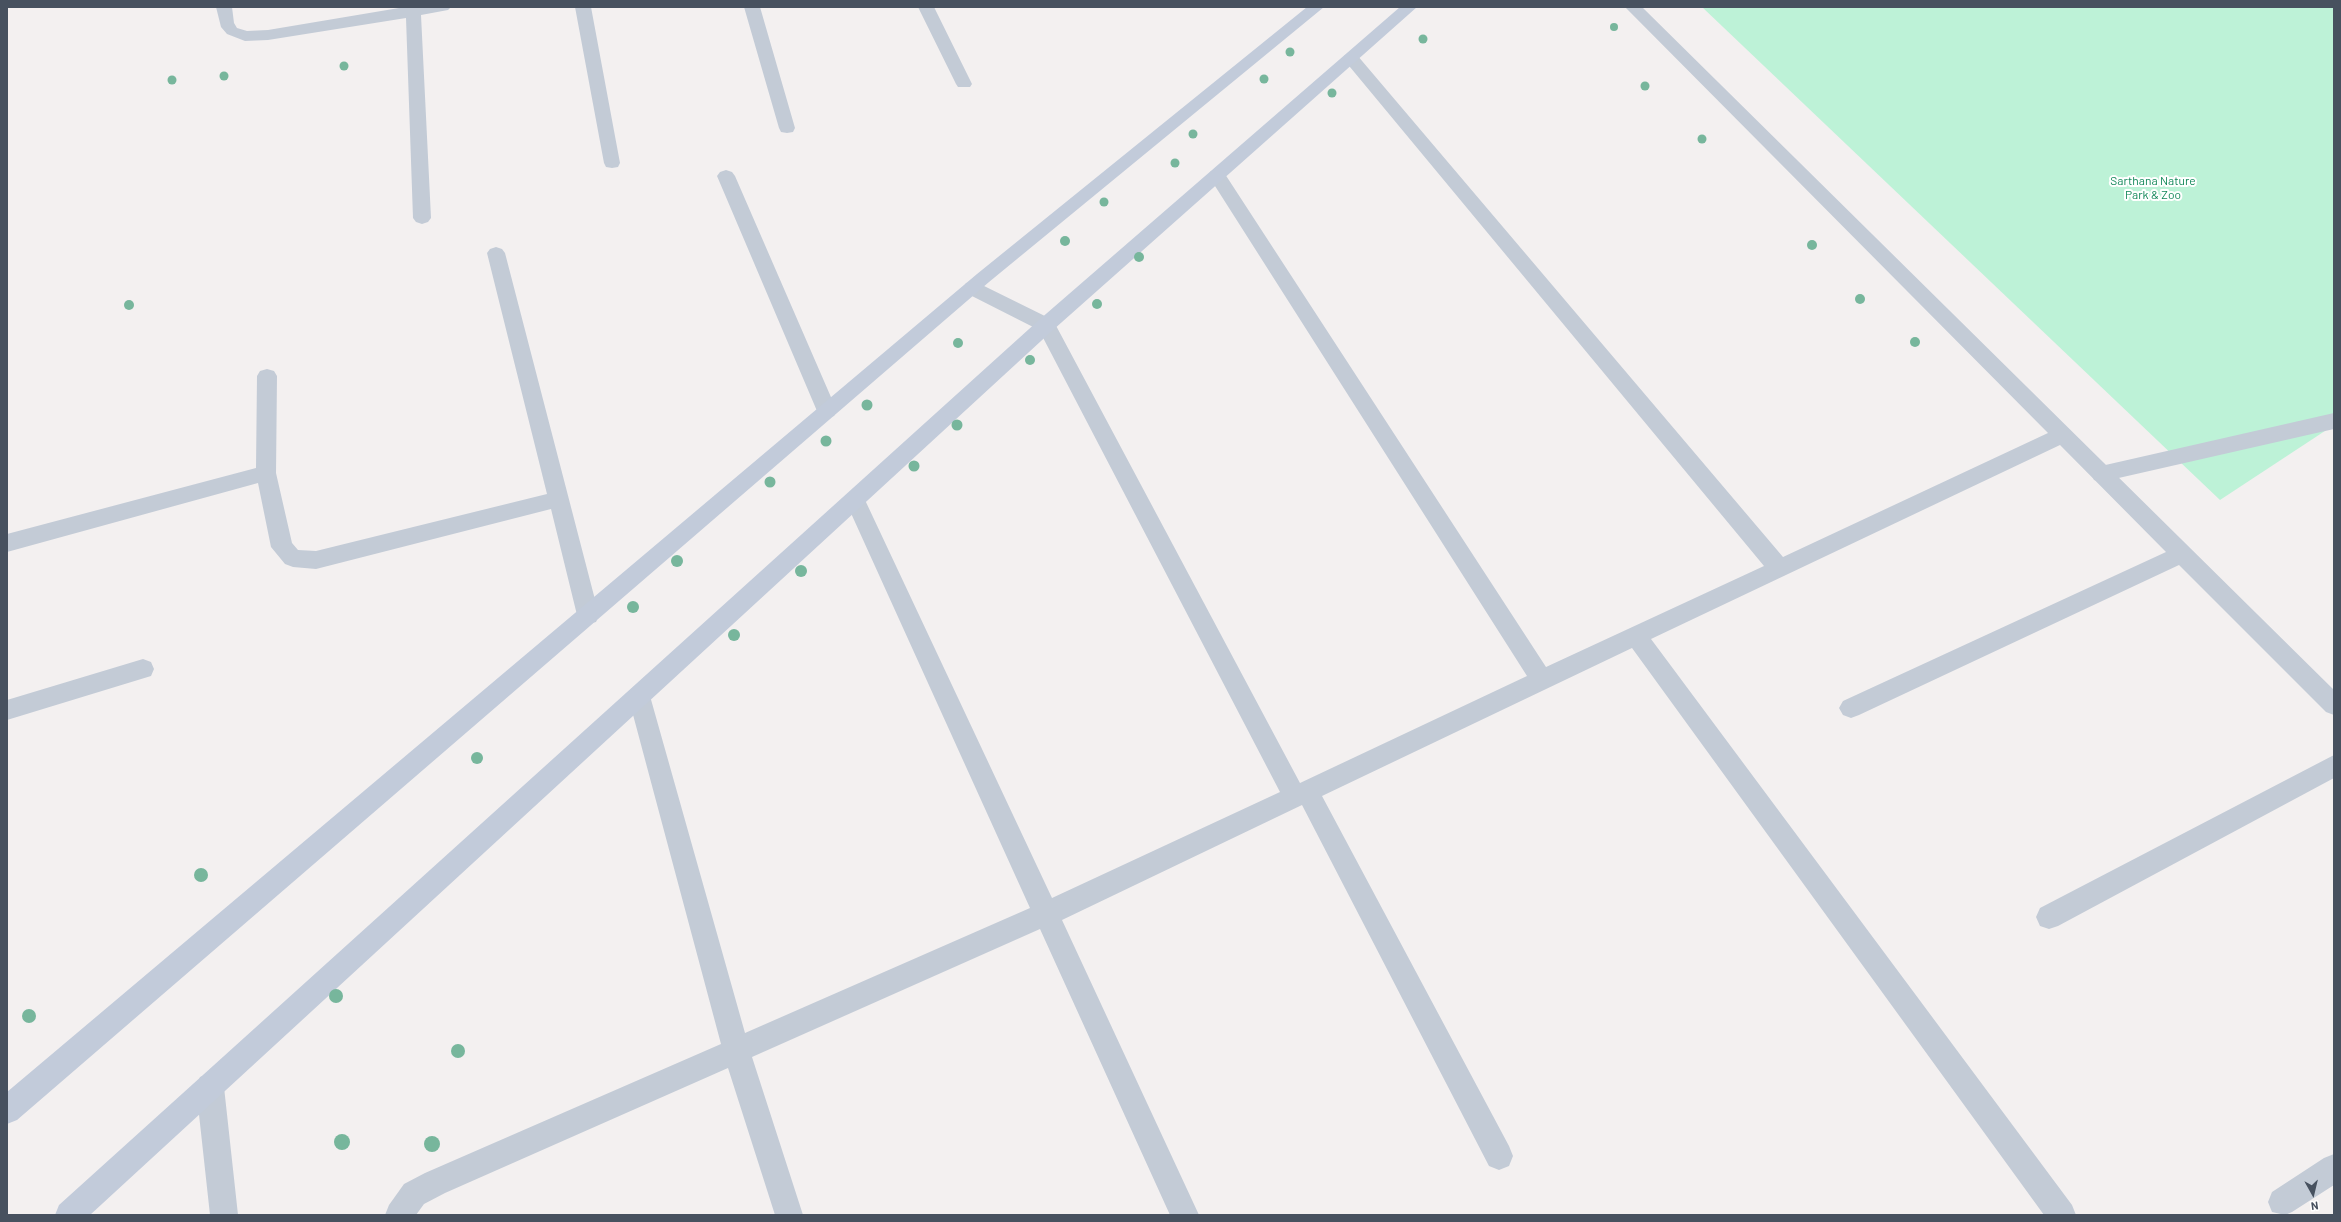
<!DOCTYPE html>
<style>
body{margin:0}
#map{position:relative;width:2341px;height:1222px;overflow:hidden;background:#f3f0f0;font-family:Barlow,sans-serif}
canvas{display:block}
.frame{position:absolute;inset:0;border:8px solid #47515f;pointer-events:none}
.north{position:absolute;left:2293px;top:1174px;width:40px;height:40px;-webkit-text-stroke:3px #fff;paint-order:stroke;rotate:172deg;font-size:11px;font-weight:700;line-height:16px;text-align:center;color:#47515f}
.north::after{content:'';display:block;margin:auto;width:14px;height:18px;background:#47515f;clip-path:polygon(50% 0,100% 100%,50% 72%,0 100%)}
</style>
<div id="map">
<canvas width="2341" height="1222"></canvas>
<div class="frame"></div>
<div class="north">N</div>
</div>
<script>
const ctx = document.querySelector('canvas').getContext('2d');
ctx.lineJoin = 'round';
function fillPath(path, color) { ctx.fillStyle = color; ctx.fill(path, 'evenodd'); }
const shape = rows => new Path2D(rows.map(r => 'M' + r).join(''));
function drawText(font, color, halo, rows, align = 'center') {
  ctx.font = font + ' Barlow,sans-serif'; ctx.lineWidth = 4; ctx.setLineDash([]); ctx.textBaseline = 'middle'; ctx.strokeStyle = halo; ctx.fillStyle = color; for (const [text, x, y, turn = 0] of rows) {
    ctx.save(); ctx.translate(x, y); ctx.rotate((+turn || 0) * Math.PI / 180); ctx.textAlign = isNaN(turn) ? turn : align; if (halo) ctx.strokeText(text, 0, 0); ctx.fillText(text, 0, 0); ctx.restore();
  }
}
const green = shape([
 [1702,7,2334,7,2334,425,2220,500]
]);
const lane = shape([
 [2334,413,2334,429,2101,482,2094,480,2091,474,2094,468,2101,466,2334,413]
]);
const street = shape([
 [216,7,232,7,234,23,237,28,247,31,268,30,405,7,451,7,448,10,421,15,431,218,428,222,422,224,416,222,413,218,406,18,268,40,245,41,227,34,221,27,216,7],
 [575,7,591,7,620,163,618,167,612,168,606,167,604,163,575,7],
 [744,7,760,7,795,128,793,132,787,133,781,132,779,128,744,7],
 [918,7,934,7,972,84,970,87,958,87,956,84,918,7],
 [1625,7,1642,7,2334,690,2334,715,2326,712,2179,565,1859,715,1851,718,1843,715,1839,708,1843,701,2166,552,2060,445,1651,639,2072,1205,2076,1215,2044,1215,1632,648,1322,796,1509,1146,1513,1156,1509,1166,1499,1170,1489,1166,1302,805,1062,920,1199,1215,1170,1215,1040,929,752,1057,803,1215,775,1215,728,1068,445,1193,424,1204,416,1215,385,1215,389,1205,404,1184,425,1173,721,1044,628,696,631,689,639,686,647,689,650,696,745,1033,1030,908,845,500,848,494,855,492,862,494,865,500,1052,898,1280,792,1039,330,966,293,963,288,966,283,972,282,978,283,1053,320,1300,783,1527,676,1208,175,1211,171,1223,171,1546,667,1764,566,1345,61,1343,58,1345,55,1357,55,1783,557,2048,433,1625,7],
 [726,170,732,172,735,176,837,411,834,416,827,418,820,416,817,411,717,176,720,172,726,170],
 [496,247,502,249,505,253,599,615,596,622,588,624,580,622,577,615,551,509,316,569,293,567,285,564,271,547,258,483,7,552,7,534,256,468,257,376,260,371,267,369,274,371,277,376,276,473,292,543,298,550,316,551,547,494,487,253,490,249,496,247],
 [143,659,151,662,154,669,151,676,7,720,7,700,143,659],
 [2334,755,2334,778,2058,926,2049,929,2040,926,2036,917,2040,908,2334,755],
 [210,1073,220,1077,224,1087,238,1215,210,1215,196,1087,200,1077,210,1073],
 [2334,1154,2334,1185,2292,1212,2285,1215,2272,1212,2268,1202,2272,1192,2324,1158,2334,1154]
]);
const secondary = shape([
 [1307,7,1324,7,989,282,17,1120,7,1124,7,1092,977,274,1307,7],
 [1400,7,1417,7,1053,330,90,1215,55,1215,59,1205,1039,320,1400,7]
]);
const trees = [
 [1614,27,4],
 [1423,39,4.5],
 [1290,52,4.5],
 [344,66,4.5],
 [224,76,4.5],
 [1264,79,4.5],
 [172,80,4.5],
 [1645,86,4.5],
 [1332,93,4.5],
 [1193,134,4.5],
 [1702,139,4.5],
 [1175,163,4.5],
 [1104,202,4.5],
 [1065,241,5],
 [1812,245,5],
 [1139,257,5],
 [1860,299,5],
 [1097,304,5],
 [129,305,5],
 [1915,342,5],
 [958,343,5],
 [1030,360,5],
 [867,405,5.5],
 [957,425,5.5],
 [826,441,5.5],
 [914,466,5.5],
 [770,482,5.5],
 [677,561,6],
 [801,571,6],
 [633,607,6],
 [734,635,6],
 [477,758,6],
 [201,875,7],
 [336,996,7],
 [29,1016,7],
 [458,1051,7],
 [342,1142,8],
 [432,1144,8]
];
const farParknames = [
 ["Sarthana Nature",2153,181],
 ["Park & Zoo",2153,195]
];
fillPath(green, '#bdf2d7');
fillPath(lane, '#c3cbd6');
fillPath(street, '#c3cbd6');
fillPath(secondary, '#c2cbda');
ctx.fillStyle = '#77b69c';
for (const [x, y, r] of trees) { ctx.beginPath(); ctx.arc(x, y, r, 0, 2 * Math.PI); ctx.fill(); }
drawText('12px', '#118758', '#fff', farParknames);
</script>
